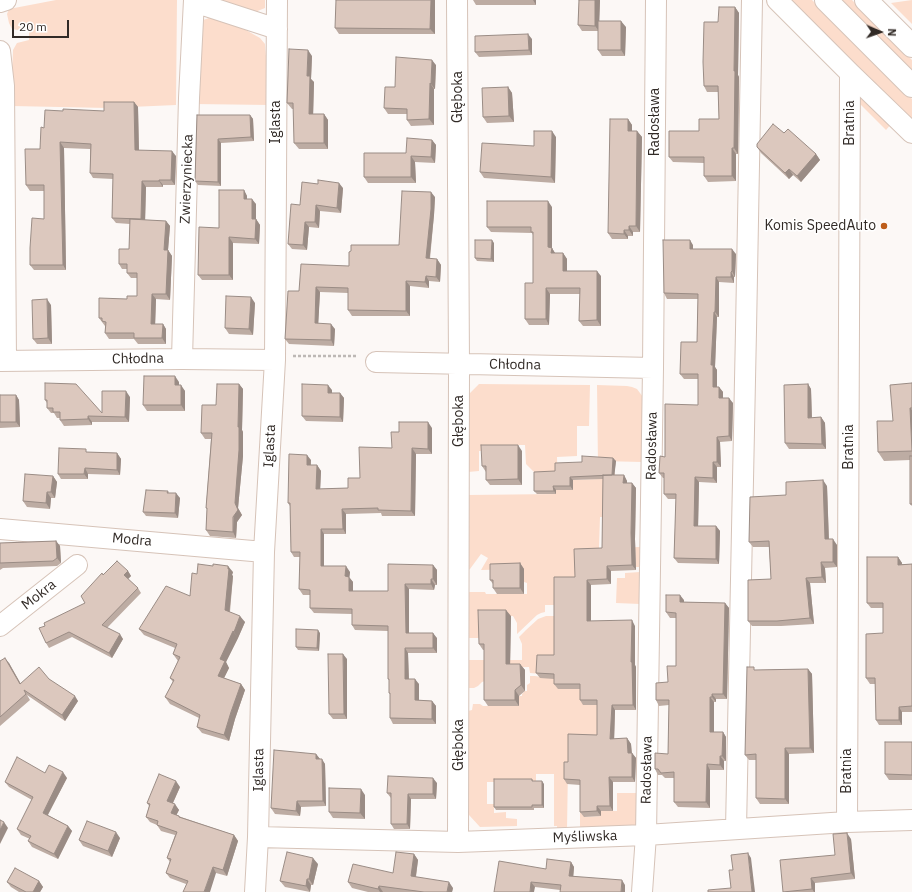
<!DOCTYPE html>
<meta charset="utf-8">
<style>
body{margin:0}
#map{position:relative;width:912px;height:892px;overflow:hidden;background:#fcf8f6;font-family:"IBM Plex Sans",sans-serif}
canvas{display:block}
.north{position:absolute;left:860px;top:12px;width:40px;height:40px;-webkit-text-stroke:3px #fff;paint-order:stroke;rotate:92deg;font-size:11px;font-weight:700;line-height:16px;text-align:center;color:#312a26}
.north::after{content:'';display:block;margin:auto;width:14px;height:18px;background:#312a26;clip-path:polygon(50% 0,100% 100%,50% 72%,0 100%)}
.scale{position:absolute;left:12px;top:20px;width:57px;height:18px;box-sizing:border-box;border:2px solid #312a26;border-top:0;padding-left:5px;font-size:12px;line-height:14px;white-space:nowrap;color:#312a26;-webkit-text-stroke:3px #fff;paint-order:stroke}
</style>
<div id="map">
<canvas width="912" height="892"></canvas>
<div class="north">N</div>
<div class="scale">20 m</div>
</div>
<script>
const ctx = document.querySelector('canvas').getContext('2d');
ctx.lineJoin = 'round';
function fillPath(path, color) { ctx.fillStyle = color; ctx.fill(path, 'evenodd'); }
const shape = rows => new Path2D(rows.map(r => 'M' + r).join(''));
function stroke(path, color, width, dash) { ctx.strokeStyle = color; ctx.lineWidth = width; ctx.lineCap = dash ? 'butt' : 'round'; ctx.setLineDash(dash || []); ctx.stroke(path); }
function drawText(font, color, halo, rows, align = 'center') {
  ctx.font = font + ' "IBM Plex Sans",sans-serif'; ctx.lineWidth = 3; ctx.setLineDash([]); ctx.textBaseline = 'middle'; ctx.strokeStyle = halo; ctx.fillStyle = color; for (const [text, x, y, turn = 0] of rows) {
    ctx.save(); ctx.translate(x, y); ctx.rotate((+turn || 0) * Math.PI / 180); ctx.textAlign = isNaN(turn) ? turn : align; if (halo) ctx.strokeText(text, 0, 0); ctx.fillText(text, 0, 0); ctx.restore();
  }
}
const green = shape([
 [56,0,177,0,176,105,108,108,12,106,12,75,13,50,17,43,29,40,29,32,12,29,9,23,7,14,9,9],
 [218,0,265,0,265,8,250,14],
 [791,0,812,0,885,72,912,99,912,119],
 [840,0,852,0,912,60,912,72],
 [912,0,912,24,891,3],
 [209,18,219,18,244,29,260,38,265,44,270,105,194,104,203,20],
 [860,95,892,123,886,130,860,104,856,109],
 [479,384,590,385,589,426,577,426,577,456,557,457,558,490,573,490,573,480,600,479,600,472,615,473,615,480,607,517,600,517,599,548,640,547,640,567,636,567,635,548,578,554,591,617,558,618,558,689,571,689,571,688,599,688,584,705,600,705,602,811,617,811,617,793,640,793,639,821,634,826,580,828,580,789,595,788,568,767,567,829,557,829,557,826,554,826,554,774,536,774,536,784,533,782,487,782,487,804,494,804,494,813,506,812,506,818,517,819,517,826,480,827,469,815,468,711,472,710,473,704,480,704,483,706,519,706,519,696,522,696,522,694,525,691,527,691,527,685,530,683,530,676,535,676,541,677,541,674,530,673,529,667,486,668,485,681,482,682,478,686,474,688,468,688,468,660,522,660,522,644,519,637,526,630,538,619,546,616,556,616,556,605,545,605,545,612,541,613,537,615,517,634,517,623,513,616,479,616,479,638,468,638,468,592,485,592,486,594,527,594,527,583,524,582,524,569,481,570,488,558,481,554,470,569,468,570,468,495,556,494,556,475,537,475,526,464,525,445,507,445,506,451,479,451,479,471,468,472,468,395],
 [600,797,601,816,584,817],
 [597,385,627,386,632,387,637,389,643,397,642,462,601,461,598,466],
 [640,572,640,604,616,603,617,578,625,578,625,573]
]);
const path = shape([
 [293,356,358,356]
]);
const minor = shape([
 [457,0,459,364,458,842],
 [777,0,850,73,912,133],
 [0,2,6,0],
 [194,2,277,29],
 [0,51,4,86,6,361],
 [182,359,189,98,194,0],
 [0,361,182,359,275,360],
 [376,362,653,368],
 [0,529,264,552],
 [0,626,77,565],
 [847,822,850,73],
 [736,829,746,330,752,0],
 [258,837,458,842,646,835,847,822,912,820],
 [255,892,258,837,264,552,275,360,277,0],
 [642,892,646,835,653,368,656,0]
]);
const major = shape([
 [826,0,912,86],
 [866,0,912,46]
]);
const wall = shape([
 [435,0,435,34,339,34,335,28],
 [473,0,536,0,536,5,476,5],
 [579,0,600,0,599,21,626,27,625,56,602,56,598,50,598,31,582,31,578,25],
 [735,7,739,13,738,75,739,77,738,154,736,154,736,181,708,182,704,176,704,163,673,162,669,157,699,131,719,119,718,92,707,92,704,86,718,22],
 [532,39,532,55,479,57,475,52],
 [312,56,311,79,314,82,313,114,324,114,328,120,328,149,299,149,294,143,294,109,292,109,287,103],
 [436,65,435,89,434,89,434,125,411,126,407,120,407,114,388,114,384,108,395,87],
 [508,87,512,93,514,122,487,123,483,117],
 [134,102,138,107,139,150,176,156,175,185,163,185,163,187,146,187,145,220,166,221,170,226,168,250,172,256,170,300,156,299,155,324,163,324,166,329,166,344,138,344,134,339,109,339,105,333,105,326,99,318,127,299,137,296,137,278,131,278,127,273,127,269,122,269,119,264,129,249,130,224,116,223,112,218,113,179,93,178,90,173,90,149,64,148,66,270,34,270,30,265,44,219,44,191,30,191,26,185,40,149,44,128,104,111],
 [197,115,250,115,253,119,254,141,221,143,221,186,198,185,195,181],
 [628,119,632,125,632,131,637,131,642,137,640,232,633,232,633,236,628,236,628,239,612,239,608,233],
 [784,133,816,154,820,160,801,182,793,175,789,179,761,153,757,147],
 [556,137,555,183,484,178,480,172,534,146],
 [432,140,436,145,435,163,415,162,416,183,368,183,364,177],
 [343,188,341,213,320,211,319,228,309,227,307,250,292,249,288,244,300,205],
 [244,190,247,196,247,199,256,204,256,219,260,225,259,244,233,243,233,280,202,280,198,275],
 [435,197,434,215,430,259,437,259,441,265,440,282,429,281,429,288,410,286,410,316,352,316,348,310,348,293,320,292,318,324,335,329,334,346,289,344,285,339,299,291,349,266,399,245],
 [552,207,552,248,555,253,563,253,567,259,567,271,601,276,601,326,583,326,579,321,580,294,550,294,549,325,529,325,525,319,533,283,533,235,532,233,491,232,487,227],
 [494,243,494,262,477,261,475,258],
 [693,245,693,249,736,254,735,277,734,277,734,283,719,282,719,317,717,317,715,367,717,370,717,387,719,387,723,392,723,398,733,403,732,441,720,442,721,467,717,467,717,483,699,482,698,526,716,526,720,531,719,564,678,563,674,558,676,499,668,499,664,494,664,478,663,478,659,473,665,457,698,405,698,379,684,379,680,374,697,342,698,299,667,299,664,293],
 [255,303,253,335,229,334,225,328],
 [51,305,52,344,37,344,33,339],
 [179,382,179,385,185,391,185,411,147,411,143,405],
 [45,383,102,413,130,397,129,422,92,422,92,425,64,426,60,420,60,418,57,418,54,413,51,413,47,408,47,403,45,400],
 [912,383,912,506,910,504,910,460,884,461,878,452],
 [239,384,243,389,242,430,243,432,243,456,238,508,242,515,237,522,236,538,210,536,206,530,207,509,206,508,211,439,205,439,201,433,216,405],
 [808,384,811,389,812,418,821,417,825,423,826,449,789,449,785,443],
 [332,390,332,393,340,393,344,398,343,422,306,421,302,416],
 [0,395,16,395,19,400,20,427,0,428],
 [432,428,432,454,416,454,415,516,382,516,381,513,346,514,346,534,324,534,324,566,350,572,349,577,353,582,353,591,388,591,433,565,437,570,437,585,435,585,434,590,409,589,409,633,437,638,437,653,408,653,409,679,419,684,419,700,432,701,436,706,436,724,393,724,390,718,390,694,389,693,389,680,388,679,388,631,355,630,352,625,352,614,314,613,310,608,310,595,303,595,299,589,300,557,294,557,291,552,290,506,288,503,311,460,311,465,317,465,321,471,320,489,348,488,360,478,392,448,399,432],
 [522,451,522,485,490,485,486,480,486,472,482,466],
 [88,452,117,453,121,459,120,475,88,474,88,479,61,479,58,474],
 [613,458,616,461,614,475,624,475,627,481,627,483,632,483,636,488,635,539,636,570,611,571,611,584,591,585,591,621,635,626,635,665,636,667,636,710,615,710,614,739,627,738,631,744,632,753,636,758,635,782,613,782,613,811,601,811,601,816,584,817,580,812,580,785,567,784,564,779,568,762,597,735,597,705,583,705,580,700,580,689,558,689,554,684,554,679,540,678,536,673,554,655,575,577,602,548,603,479,573,480,573,490,556,490,556,494,537,494,534,491,555,471,582,462],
 [53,476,57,482,55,498,51,498,50,509,27,507,23,501],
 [827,486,829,539,837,545,837,567,825,568,826,583,810,583,814,624,781,626,752,626,748,621,771,579,769,547,753,547,749,542,786,495],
 [168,491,169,493,180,498,178,518,146,516,143,512],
 [56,541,60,546,61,563,57,566,3,568,0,570,0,543],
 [898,557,902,563,902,564,912,564,912,712,902,712,902,725,879,725,876,720,875,684,870,684,866,678,883,633,883,608,871,608,867,603],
 [520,563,524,569,524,594,497,594,493,588,493,584,490,580],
 [128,571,131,576,128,579,138,588,141,593,107,628,123,639,112,658,72,637,49,648,46,643,45,626,85,603,103,575],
 [233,572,232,575,233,576,230,612,245,622,238,638,226,662,229,668,224,678,241,684,245,690,235,719,229,741,202,733,197,727,199,718,170,704,165,697,173,682,170,678,178,661,173,654,175,648,144,635,139,629,190,596,197,574],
 [684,600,684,602,725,603,729,608,727,699,716,699,716,702,714,702,714,732,723,732,726,737,726,761,724,761,724,770,710,770,710,808,678,807,674,802,674,778,665,778,662,775,658,775,655,769,668,754,669,705,659,706,656,700,668,682,676,666,676,618,670,618,666,612],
 [511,616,510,664,520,664,525,670,525,691,519,696,519,706,488,706,484,700,484,650,483,650,479,644],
 [320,633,319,651,298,650,296,647],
 [347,659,347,719,333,719,329,714],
 [0,661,9,663,21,684,49,679,78,701,65,721,27,695,30,700,0,726],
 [808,669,812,674,814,753,789,754,789,804,760,804,756,798,756,760,749,760,745,755,756,670],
 [912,742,912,780,889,780,885,774],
 [316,754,320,759,325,764,326,806,301,807,300,816,275,814,271,808],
 [45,773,67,778,48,815,68,826,72,831,58,859,32,847,28,841,30,839,21,835,17,829,32,800,9,787,5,782],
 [532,779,533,781,544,784,544,808,534,808,534,810,496,810,494,807],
 [437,783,436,799,411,799,410,829,394,829,391,824,391,798,387,793],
 [180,787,173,803,179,810,176,815,179,816,181,817,234,835,238,841,227,876,216,873,186,884,170,878,166,873,170,862,167,858,175,835,161,831,157,825,150,822,146,817,149,806,147,803],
 [365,795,365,819,333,818,329,812],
 [120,838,112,857,83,846,79,840],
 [851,839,855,879,815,883,815,892,783,892,835,855],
 [414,854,418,860,416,877,453,888,452,892,368,892,352,888,348,882,393,873],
 [571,862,574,867,573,876,625,885,560,890,535,887,494,892,546,869],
 [318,864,313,885,311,885,310,892,285,887,280,881],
 [39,881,43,887,40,892,19,892,11,887,7,882]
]);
const shadedWall = shape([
 [431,0,435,0,435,34,430,29],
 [533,0,536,0,536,5],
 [595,0,600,0,599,31,595,26],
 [735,7,739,13,738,75,739,77,738,154,734,148,734,71],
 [621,21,626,27,625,56,621,50],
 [528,34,532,39,532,55,529,50],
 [308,50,312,56,311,79,314,82,313,120,309,114,307,76],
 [432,60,436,65,435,89,431,84],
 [430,83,434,89,434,125,429,119],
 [508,87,512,93,514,122,509,116],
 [134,102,138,107,139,155,135,150],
 [324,114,328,120,328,149,324,143],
 [250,115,253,119,254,141,251,137],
 [628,119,632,125,632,137,628,131],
 [552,131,556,137,555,183,551,177],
 [637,131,642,137,640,232,636,226],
 [218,139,221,143,221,186,218,182],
 [432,140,436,145,435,163,431,157],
 [60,142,64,148,66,270,63,265],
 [732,148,736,154,736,181,732,176],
 [172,151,176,156,175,185,171,180],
 [816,154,820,160,801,182,797,176],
 [411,156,415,162,416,183,411,177],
 [789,169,793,175,789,179,785,173],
 [159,180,163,185,163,187,159,181],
 [142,181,146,187,145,224,141,219],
 [339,183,343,188,341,213,337,208],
 [244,190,247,196,247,204,244,199],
 [431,192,435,197,434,215,429,264,426,258],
 [252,199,256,204,256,224,256,219,260,225,259,244,255,239,252,219],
 [548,201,552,207,552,248,555,253,555,259,548,247],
 [316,205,320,211,319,228,315,222],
 [166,221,170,226,168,250,172,256,170,300,166,294,164,250],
 [305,222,309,227,307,250,303,245],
 [629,226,633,232,633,236,629,230],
 [624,230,628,236,628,239,624,234],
 [229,237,233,243,233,280,229,275],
 [492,240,494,243,494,262,491,259],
 [690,240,693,245,693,254,690,249],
 [732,249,736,254,735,277,732,271],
 [563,253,567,259,567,277,563,271],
 [437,259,441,265,440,282,436,277],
 [597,271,601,276,601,326,597,320],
 [731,272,734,277,734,283,731,277],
 [426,276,429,281,429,288,425,282],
 [716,277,719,282,719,317,715,312],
 [406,281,410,286,410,316,406,311],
 [316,287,320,292,318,329,315,323],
 [546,288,550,294,549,325,546,319],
 [152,294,156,299,155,329,151,324],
 [251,297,255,303,253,335,249,329],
 [47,299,51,305,52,344,48,338],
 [714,312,717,317,715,367,717,370,717,392,713,387,711,365],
 [163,324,166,329,166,344,162,338],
 [331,324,335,329,334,346,331,340],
 [175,376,179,382,179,391,175,385],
 [239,384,243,389,242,430,243,432,243,456,238,508,242,515,237,522,236,538,233,532,235,503,238,427],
 [808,384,811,389,812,423,808,418],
 [181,385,185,391,185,411,181,405],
 [328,385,332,390,332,398,328,393],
 [719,387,723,392,723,404,719,398],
 [126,391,130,397,129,422,125,417],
 [340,393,344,398,343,422,340,417],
 [16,395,19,400,20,427,16,422],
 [729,398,733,403,732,441,729,436],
 [910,408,912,410,912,452,912,451],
 [88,416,92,422,92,425,88,419],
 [821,417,825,423,826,449,822,444],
 [428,422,432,428,432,454,428,449],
 [717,437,720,442,721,467,717,462],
 [518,445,522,451,522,485,518,479],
 [412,448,416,454,415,516,411,511],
 [117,453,121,459,120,475,117,470],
 [307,455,311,460,310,471,307,465],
 [613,458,616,461,614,479,612,475],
 [713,462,717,467,717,483,713,478],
 [317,465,321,471,320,494,316,489],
 [85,468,88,474,88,479,84,474],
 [624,475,627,481,627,488,623,483],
 [53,476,57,482,55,498,51,492],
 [570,477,573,480,573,490,570,486],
 [695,477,699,482,698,531,694,526],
 [823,480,827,486,829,545,825,539],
 [632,483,636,488,635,539,636,570,632,565,631,533],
 [553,486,556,490,556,494,554,491],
 [47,492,51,498,50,509,46,503],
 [176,493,180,498,178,518,175,513],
 [342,509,346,514,346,534,343,529],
 [716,526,720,531,719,564,716,559],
 [321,529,324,534,324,571,321,566],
 [833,539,837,545,837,567,833,562],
 [56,541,60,546,61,563,57,558],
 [898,557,902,563,901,570,898,565],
 [821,562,825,568,826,583,822,577],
 [520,563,524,569,524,594,520,588],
 [433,565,437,570,437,585,433,579],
 [228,566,233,572,232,575,233,576,229,616,225,610],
 [346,566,350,572,349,582,345,576],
 [607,566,611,571,611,584,607,579],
 [128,571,131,576,127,580,124,575],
 [349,577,353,582,353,596,349,591],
 [806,578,810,583,814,624,810,618],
 [431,579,435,585,434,590,431,584],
 [587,580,591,585,591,626,587,621],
 [405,584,409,589,409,638,406,633],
 [680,595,684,600,684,607,680,602],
 [725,603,729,608,727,699,723,694],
 [506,610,511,616,510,670,506,664],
 [240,616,245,622,238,638,234,632],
 [632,620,635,626,635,665,636,667,636,710,633,705,631,662],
 [318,630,320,633,319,651,317,648],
 [233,631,238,638,226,662,229,668,222,682,218,676,220,659],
 [433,633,437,638,437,653,433,648],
 [120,634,123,639,112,658,109,653],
 [405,648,408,653,409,684,405,679],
 [343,654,347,659,347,719,344,714],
 [5,658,9,663,24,690,20,684],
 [520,664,525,670,525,691,521,685],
 [808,669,812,674,814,753,810,748],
 [415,679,419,684,419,706,415,700],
 [241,684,245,690,235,719,229,741,224,735,231,712],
 [515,690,519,696,519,706,515,700],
 [712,694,716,699,716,702,712,697],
 [75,696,78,701,65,721,62,715],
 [710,697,714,702,714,737,710,732],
 [432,701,436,706,436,724,432,719],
 [612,705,615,710,614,744,610,739],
 [899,707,902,712,902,725,899,720],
 [723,732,726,737,726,761,722,756],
 [627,738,631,744,632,758,628,753],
 [785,748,789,754,789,804,785,799],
 [632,753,636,758,635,782,632,777],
 [316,754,320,759,316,759],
 [720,756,724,761,724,770,720,765],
 [322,759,325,764,326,806,323,801],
 [707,764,710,770,710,808,706,802],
 [63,772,67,778,46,818,43,813],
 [609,777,613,782,613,811,610,806],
 [433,778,437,783,436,799,433,794],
 [176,781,180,787,171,807,167,801],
 [542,781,544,784,544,808,542,805],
 [361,789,365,795,365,819,360,813],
 [408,794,411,799,410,829,407,824],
 [297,801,301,807,300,816,296,811],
 [175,804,179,810,175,818,171,813],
 [597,806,601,811,601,816,597,811],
 [4,822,8,828,0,844,0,830],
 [68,826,72,831,58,859,54,854],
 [116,832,120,838,112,857,108,851],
 [847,833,851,839,855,879,851,873],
 [234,835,238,841,227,876,223,870],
 [748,853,751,858,755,892,752,892],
 [414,854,418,860,415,882,411,876],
 [313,858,318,864,313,885,309,879],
 [571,862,574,867,573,881,569,876],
 [213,867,216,873,210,892,204,892],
 [811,878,815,883,815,892,814,892,812,889],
 [307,879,311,885,310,892,306,886],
 [622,880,625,885,625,892,621,892],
 [39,881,43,887,40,892,33,892],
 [449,882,453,888,452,892,447,892],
 [531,882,535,887,534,892,530,892],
 [379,886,383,892,380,892,378,889]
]);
const building = shape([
 [336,0,431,0,430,29,335,28,336,0],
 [579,0,595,0,595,26,578,25,579,0],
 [719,7,735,7,734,71,735,71,734,148,732,148,732,176,704,176,704,157,669,157,669,131,699,131,699,119,719,119,718,86,704,86,703,62,704,22,718,22,719,7],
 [598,21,621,21,621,50,598,50,598,21],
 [528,34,529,50,475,52,475,36,528,34],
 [289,49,308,50,307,76,310,76,309,114,324,114,324,143,294,143,293,103,287,103,289,49],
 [396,57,432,60,431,84,430,83,429,119,407,120,407,109,384,108,385,87,395,87,396,57],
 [508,87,509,116,483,117,482,88,508,87],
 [104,102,134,102,135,150,172,151,171,180,159,180,159,181,142,181,141,219,112,218,113,174,90,173,91,144,60,142,63,265,30,265,30,248,32,218,44,219,44,185,26,185,25,149,40,149,41,127,44,128,45,110,63,111,63,109,104,111,104,102],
 [197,115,250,115,251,137,218,139,218,182,195,181,197,115],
 [610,119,628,119,628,131,637,131,636,226,629,226,629,230,624,230,624,234,608,233,610,119],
 [773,124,784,133,788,129,816,154,797,176,789,169,785,173,757,147,757,144,773,124],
 [534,131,552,131,551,177,480,172,482,143,534,146,534,131],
 [407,138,432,140,431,157,411,156,411,177,364,177,364,153,406,153,407,138],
 [318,180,339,183,337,208,316,205,315,222,305,222,303,245,288,244,291,204,300,205,302,182,318,184,318,180],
 [219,190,244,190,244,199,252,199,252,219,256,219,255,239,229,237,229,275,198,275,199,227,219,228,219,190],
 [402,191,431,192,431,209,426,258,437,259,436,277,426,276,425,282,406,281,406,311,348,310,348,288,316,287,315,323,331,324,331,340,285,339,288,291,299,291,301,264,349,266,349,252,351,251,351,245,399,245,402,191],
 [487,201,548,201,548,247,552,248,551,253,563,253,563,271,597,271,597,320,579,321,580,288,546,288,546,319,525,319,525,283,533,283,533,232,531,232,531,227,487,227,487,201],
 [130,219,166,221,164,250,168,250,166,294,152,294,151,324,163,324,162,338,134,338,134,333,105,333,106,322,102,321,102,318,99,318,99,298,127,299,127,296,137,296,137,273,127,273,127,264,119,264,119,249,129,249,130,219],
 [475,240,492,240,491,259,475,258,475,240],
 [663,240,690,240,690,249,732,249,732,271,731,272,731,277,716,277,715,312,714,312,711,365,713,365,713,387,719,387,719,398,729,398,729,436,717,437,717,462,713,462,713,478,695,477,694,526,716,526,716,559,674,558,676,494,664,494,664,473,659,473,660,456,665,457,665,404,698,405,698,374,680,374,681,342,697,342,698,294,664,293,663,240],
 [226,296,251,297,249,329,225,328,226,296],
 [47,299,48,338,33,339,32,300,47,299],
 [144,376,175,376,175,385,181,385,181,405,143,405,144,376],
 [45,383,76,384,102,413,102,391,126,391,125,417,88,416,88,419,60,420,60,412,53,412,53,408,47,408,47,400,45,400,45,383],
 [912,383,912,408,910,408,912,451,878,452,877,421,893,421,890,385,912,383],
 [217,384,239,384,238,427,239,427,239,450,235,503,238,510,233,517,233,532,206,530,207,508,206,508,212,433,201,433,202,405,216,405,217,384],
 [302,384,328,385,328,393,340,393,340,417,302,416,302,384],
 [808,384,808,418,821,417,822,444,785,443,784,385,808,384],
 [0,395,16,395,16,422,0,422,0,395],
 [399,422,428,422,428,449,412,448,411,511,378,510,378,508,342,509,343,529,321,529,321,566,346,566,345,576,349,577,349,591,388,591,388,564,433,565,433,579,431,579,431,584,405,584,406,633,433,633,433,648,405,648,405,679,415,679,415,700,432,701,432,719,390,718,390,693,389,693,389,679,388,679,388,626,352,625,352,609,310,608,310,590,299,589,300,552,291,552,290,503,288,503,289,454,307,455,307,465,317,465,316,489,348,488,348,478,360,478,359,447,392,448,391,432,399,432,399,422],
 [481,445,518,445,518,479,486,480,486,466,482,466,481,445],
 [59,448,86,449,86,452,117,453,117,470,85,468,84,474,58,474,59,448],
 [582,456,613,458,612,475,570,477,570,486,553,486,554,491,534,491,534,472,555,471,555,463,582,462,582,456],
 [910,456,912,456,912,504,910,504,910,456],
 [25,474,53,476,51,492,47,492,46,503,23,501,25,474],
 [603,475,624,475,623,483,632,483,631,533,632,565,607,566,607,579,587,580,587,621,632,620,631,662,632,662,633,705,612,705,610,739,627,738,628,753,632,753,632,777,609,777,610,806,597,806,597,811,580,812,580,780,564,779,564,762,568,762,568,734,597,735,597,700,580,700,580,684,554,684,554,674,536,673,537,655,554,655,554,577,575,577,574,549,602,548,603,475],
 [823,480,825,539,833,539,833,562,821,562,822,577,806,578,810,618,777,621,748,621,748,580,771,579,769,541,749,542,750,497,786,495,786,482,823,480],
 [146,490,168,491,167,493,176,493,175,513,143,512,146,490],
 [56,541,57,558,53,561,0,563,0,543,56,541],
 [867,557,898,557,898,565,912,564,912,706,899,707,899,720,876,720,875,678,866,678,866,634,883,633,883,603,867,603,867,557],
 [117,561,128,571,124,575,138,588,102,625,120,634,109,653,69,632,46,643,39,628,45,626,44,623,85,603,81,596,102,573,103,575,117,561],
 [520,563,520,588,493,588,493,580,490,580,490,564,520,563],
 [198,564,213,566,213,564,228,566,228,569,229,569,225,610,240,616,234,632,233,631,220,659,225,661,218,676,241,684,231,712,224,735,197,727,200,715,165,697,174,680,170,678,180,657,173,654,177,644,139,629,166,586,190,596,192,573,197,574,198,564],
 [666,595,680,595,680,602,725,603,723,694,712,694,712,697,710,697,710,732,723,732,722,756,720,756,720,765,707,764,706,802,674,802,674,772,661,773,658,769,655,769,655,753,668,754,669,700,656,700,656,683,668,682,667,666,676,666,676,613,666,612,666,595],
 [478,610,506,610,506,664,520,664,521,685,515,690,515,700,484,700,484,644,479,644,478,610],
 [296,629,318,630,317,648,296,647,296,629],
 [328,654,343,654,344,714,329,714,328,654],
 [5,658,20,684,39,667,49,679,75,696,62,715,24,690,26,694,0,717,0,661,5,658],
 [747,667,754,667,754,670,808,669,810,748,785,748,785,799,756,798,756,754,745,755,747,667],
 [885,742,912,742,912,775,885,774,885,742],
 [274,750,316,754,316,759,322,759,323,801,297,801,296,811,271,808,274,750],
 [17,757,45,773,49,765,63,772,43,813,68,826,54,854,28,841,31,836,17,829,33,797,5,782,17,757],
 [159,774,176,781,167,801,175,804,171,813,179,816,179,817,234,835,223,870,213,867,204,892,183,892,188,881,166,873,171,859,167,858,177,832,157,825,158,821,146,817,150,804,147,803,159,774],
 [388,776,433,778,433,794,408,794,407,824,391,824,391,793,387,793,388,776],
 [494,779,532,779,532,781,542,781,542,805,532,805,532,807,494,807,494,779],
 [329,788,361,789,360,813,329,812,329,788],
 [0,820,4,822,0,830,0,820],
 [87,821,116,832,108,851,79,840,87,821],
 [847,833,851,873,811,878,812,889,783,892,780,860,835,855,833,834,847,833],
 [287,852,313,858,309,879,307,879,306,886,280,881,287,852],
 [396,852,414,854,411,876,449,882,447,892,424,892,379,886,378,889,348,882,353,864,393,873,396,852],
 [748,853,752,892,708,892,708,890,731,888,729,870,733,870,731,855,748,853],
 [547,859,571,862,569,876,622,880,621,892,560,892,561,885,531,882,530,892,494,892,499,861,546,869,547,859],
 [15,868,39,881,33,892,26,892,7,882,15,868]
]);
const markers = [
 [884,226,4,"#be5e1b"]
];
const streetNames = [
 ["Głęboka",458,97,-90],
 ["Iglasta",276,122,-90],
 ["Radosława",655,122,-90],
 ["Bratnia",850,123,-90],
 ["Zwierzyniecka",187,179,-88],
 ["Chłodna",138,359,-1],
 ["Chłodna",515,365,1],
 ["Głęboka",459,421,-90],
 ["Iglasta",270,446,-87],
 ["Radosława",652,446,-89],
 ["Bratnia",849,447,-90],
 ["Modra",132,540,5],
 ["Mokra",39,595,-38],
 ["Głęboka",459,745,-90],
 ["Iglasta",259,770,-89],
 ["Radosława",647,770,-89],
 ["Bratnia",847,771,-90],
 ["Myśliwska",585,837,-2]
];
const poiNames = [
 ["Komis SpeedAuto",876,226]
];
fillPath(green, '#fcddcc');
stroke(minor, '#d6c3b8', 22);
stroke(major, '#d6c3b8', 24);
stroke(path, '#bdb8b5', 2.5, [3, 2]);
stroke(minor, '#fff', 20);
stroke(major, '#fff', 22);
fillPath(wall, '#bdaca3');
fillPath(shadedWall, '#9a8c85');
fillPath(building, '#dcc8be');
stroke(building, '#9a8c85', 1);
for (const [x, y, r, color] of markers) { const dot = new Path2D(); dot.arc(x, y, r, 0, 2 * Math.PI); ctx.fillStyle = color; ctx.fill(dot); stroke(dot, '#fff', 1.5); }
drawText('14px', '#312a26', '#fff', streetNames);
drawText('14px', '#312a26', '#fff', poiNames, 'right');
</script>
